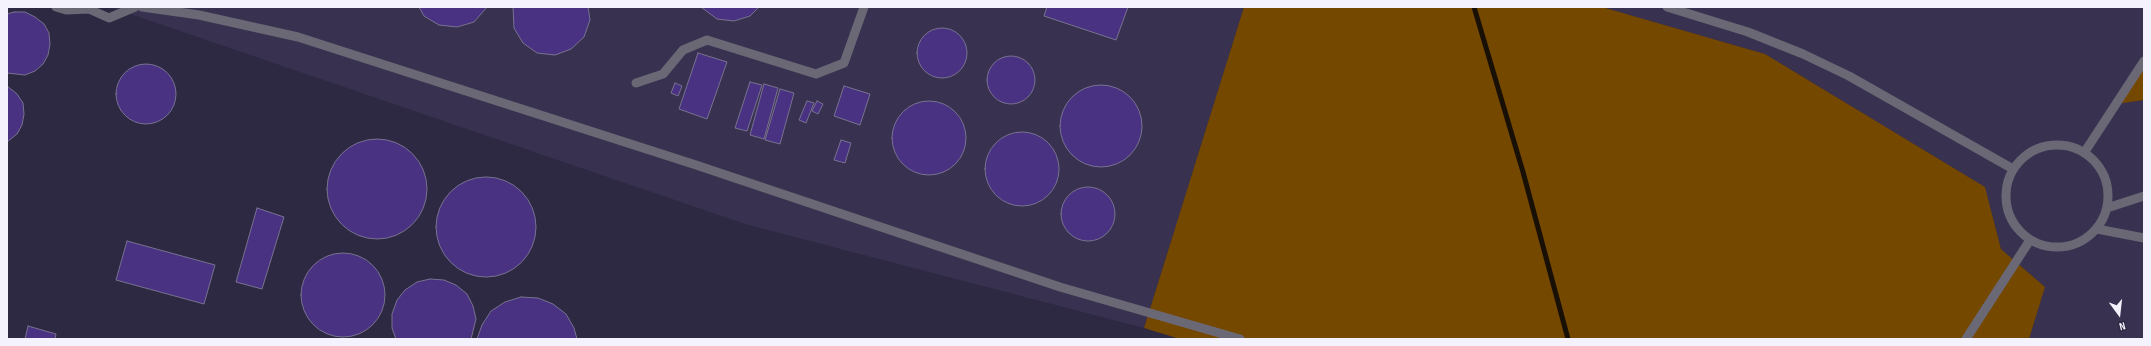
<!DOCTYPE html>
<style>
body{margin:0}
#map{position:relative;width:2151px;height:346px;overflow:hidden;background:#2e2942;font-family:"Sofia Sans Condensed",sans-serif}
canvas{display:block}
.frame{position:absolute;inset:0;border:8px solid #f4f3fd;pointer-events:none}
.north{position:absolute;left:2099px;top:294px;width:40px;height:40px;-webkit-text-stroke:3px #2e2942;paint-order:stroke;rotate:165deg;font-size:11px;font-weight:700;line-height:16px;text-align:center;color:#f4f3fd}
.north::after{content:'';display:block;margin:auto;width:14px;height:18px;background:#f4f3fd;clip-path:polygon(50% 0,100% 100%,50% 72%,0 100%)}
</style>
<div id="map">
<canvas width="2151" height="346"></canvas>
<div class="frame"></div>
<div class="north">N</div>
</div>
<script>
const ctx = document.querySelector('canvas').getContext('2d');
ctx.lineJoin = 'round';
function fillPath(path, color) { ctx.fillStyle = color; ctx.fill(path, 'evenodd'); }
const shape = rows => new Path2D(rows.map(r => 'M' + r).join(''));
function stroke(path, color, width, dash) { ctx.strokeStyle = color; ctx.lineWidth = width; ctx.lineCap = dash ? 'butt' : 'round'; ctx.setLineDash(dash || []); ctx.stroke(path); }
const built = shape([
 [110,7,1244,7,1144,328,745,224],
 [1602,7,2144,7,2144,55,2116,103,2144,100,2144,339,2029,339,2045,287,2001,249,1985,187,1765,54]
]);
const green = shape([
 [1244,7,1602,7,1765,54,1985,187,2001,249,2045,287,2029,339,1180,339,1144,328],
 [2144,55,2144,100,2116,104]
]);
const stream = shape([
 [1474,7,1523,172,1568,339]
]);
const building = shape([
 [419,7,487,7,474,22,457,27,439,25,424,16,419,7],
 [513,7,588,7,590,20,584,37,571,49,555,55,537,53,523,43,514,28,513,7],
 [701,7,759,7,750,16,734,21,717,19,701,7],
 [1047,7,1128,7,1116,40,1044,16,1047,7],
 [14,12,25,12,35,17,44,24,49,33,50,44,48,55,43,64,35,71,25,75,7,73,7,14,14,12],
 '917 53a25 25 0 1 1 50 0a25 25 0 1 1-50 0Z',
 [698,53,727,62,707,119,679,109,698,53],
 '987 80a24 24 0 1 1 48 0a24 24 0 1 1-48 0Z',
 '116 94a30 30 0 1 1 60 0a30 30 0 1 1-60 0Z',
 [750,82,762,85,747,131,735,128,750,82],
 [675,83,682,86,678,96,671,93,675,83],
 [764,84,778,88,764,139,750,135,764,84],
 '1060 126a41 41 0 1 1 82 0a41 41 0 1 1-82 0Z',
 [7,86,17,94,23,103,24,114,22,125,17,134,7,142,7,86],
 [844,86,870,94,860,125,834,116,844,86],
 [780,89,794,93,780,144,765,140,780,89],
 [807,101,814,103,806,123,799,120,807,101],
 [817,101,823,104,818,114,812,111,817,101],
 '892 138a37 37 0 1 1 74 0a37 37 0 1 1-74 0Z',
 '985 169a37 37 0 1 1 74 0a37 37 0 1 1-74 0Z',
 '327 189a50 50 0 1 1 100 0a50 50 0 1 1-100 0Z',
 [841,140,851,143,845,163,834,160,841,140],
 '436 227a50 50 0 1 1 100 0a50 50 0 1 1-100 0Z',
 '1061 214a27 27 0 1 1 54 0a27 27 0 1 1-54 0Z',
 [257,208,284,217,262,289,236,282,257,208],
 [127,241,215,265,204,304,116,280,127,241],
 '301 295a42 42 0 1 1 84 0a42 42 0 1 1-84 0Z',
 [430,279,444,280,456,285,467,294,473,306,476,319,471,339,396,339,392,328,392,314,397,300,405,290,417,282,430,279],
 [521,297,538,298,553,304,566,314,574,328,577,339,477,339,482,325,491,311,505,302,521,297],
 [28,326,56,334,55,339,25,339,28,326]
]);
const service = shape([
 [56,7,66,10,89,9,109,18,135,7],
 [142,7,199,15,298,37,696,165,1060,287,1240,339],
 [1667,7,1748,32,1803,54,1849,76,2013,169],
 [636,83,663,74,683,50,707,40,816,74,844,63,864,7],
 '2006 196a51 51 0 1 1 102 0a51 51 0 1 1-102 0Z',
 [2084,153,2144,61],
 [2107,208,2144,196],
 [2097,229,2144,238],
 [1966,339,2030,240]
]);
fillPath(built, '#383150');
fillPath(green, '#754800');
stroke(stream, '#191005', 5);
fillPath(building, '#493281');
stroke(building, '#787290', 1);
stroke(service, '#6a6875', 9);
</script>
